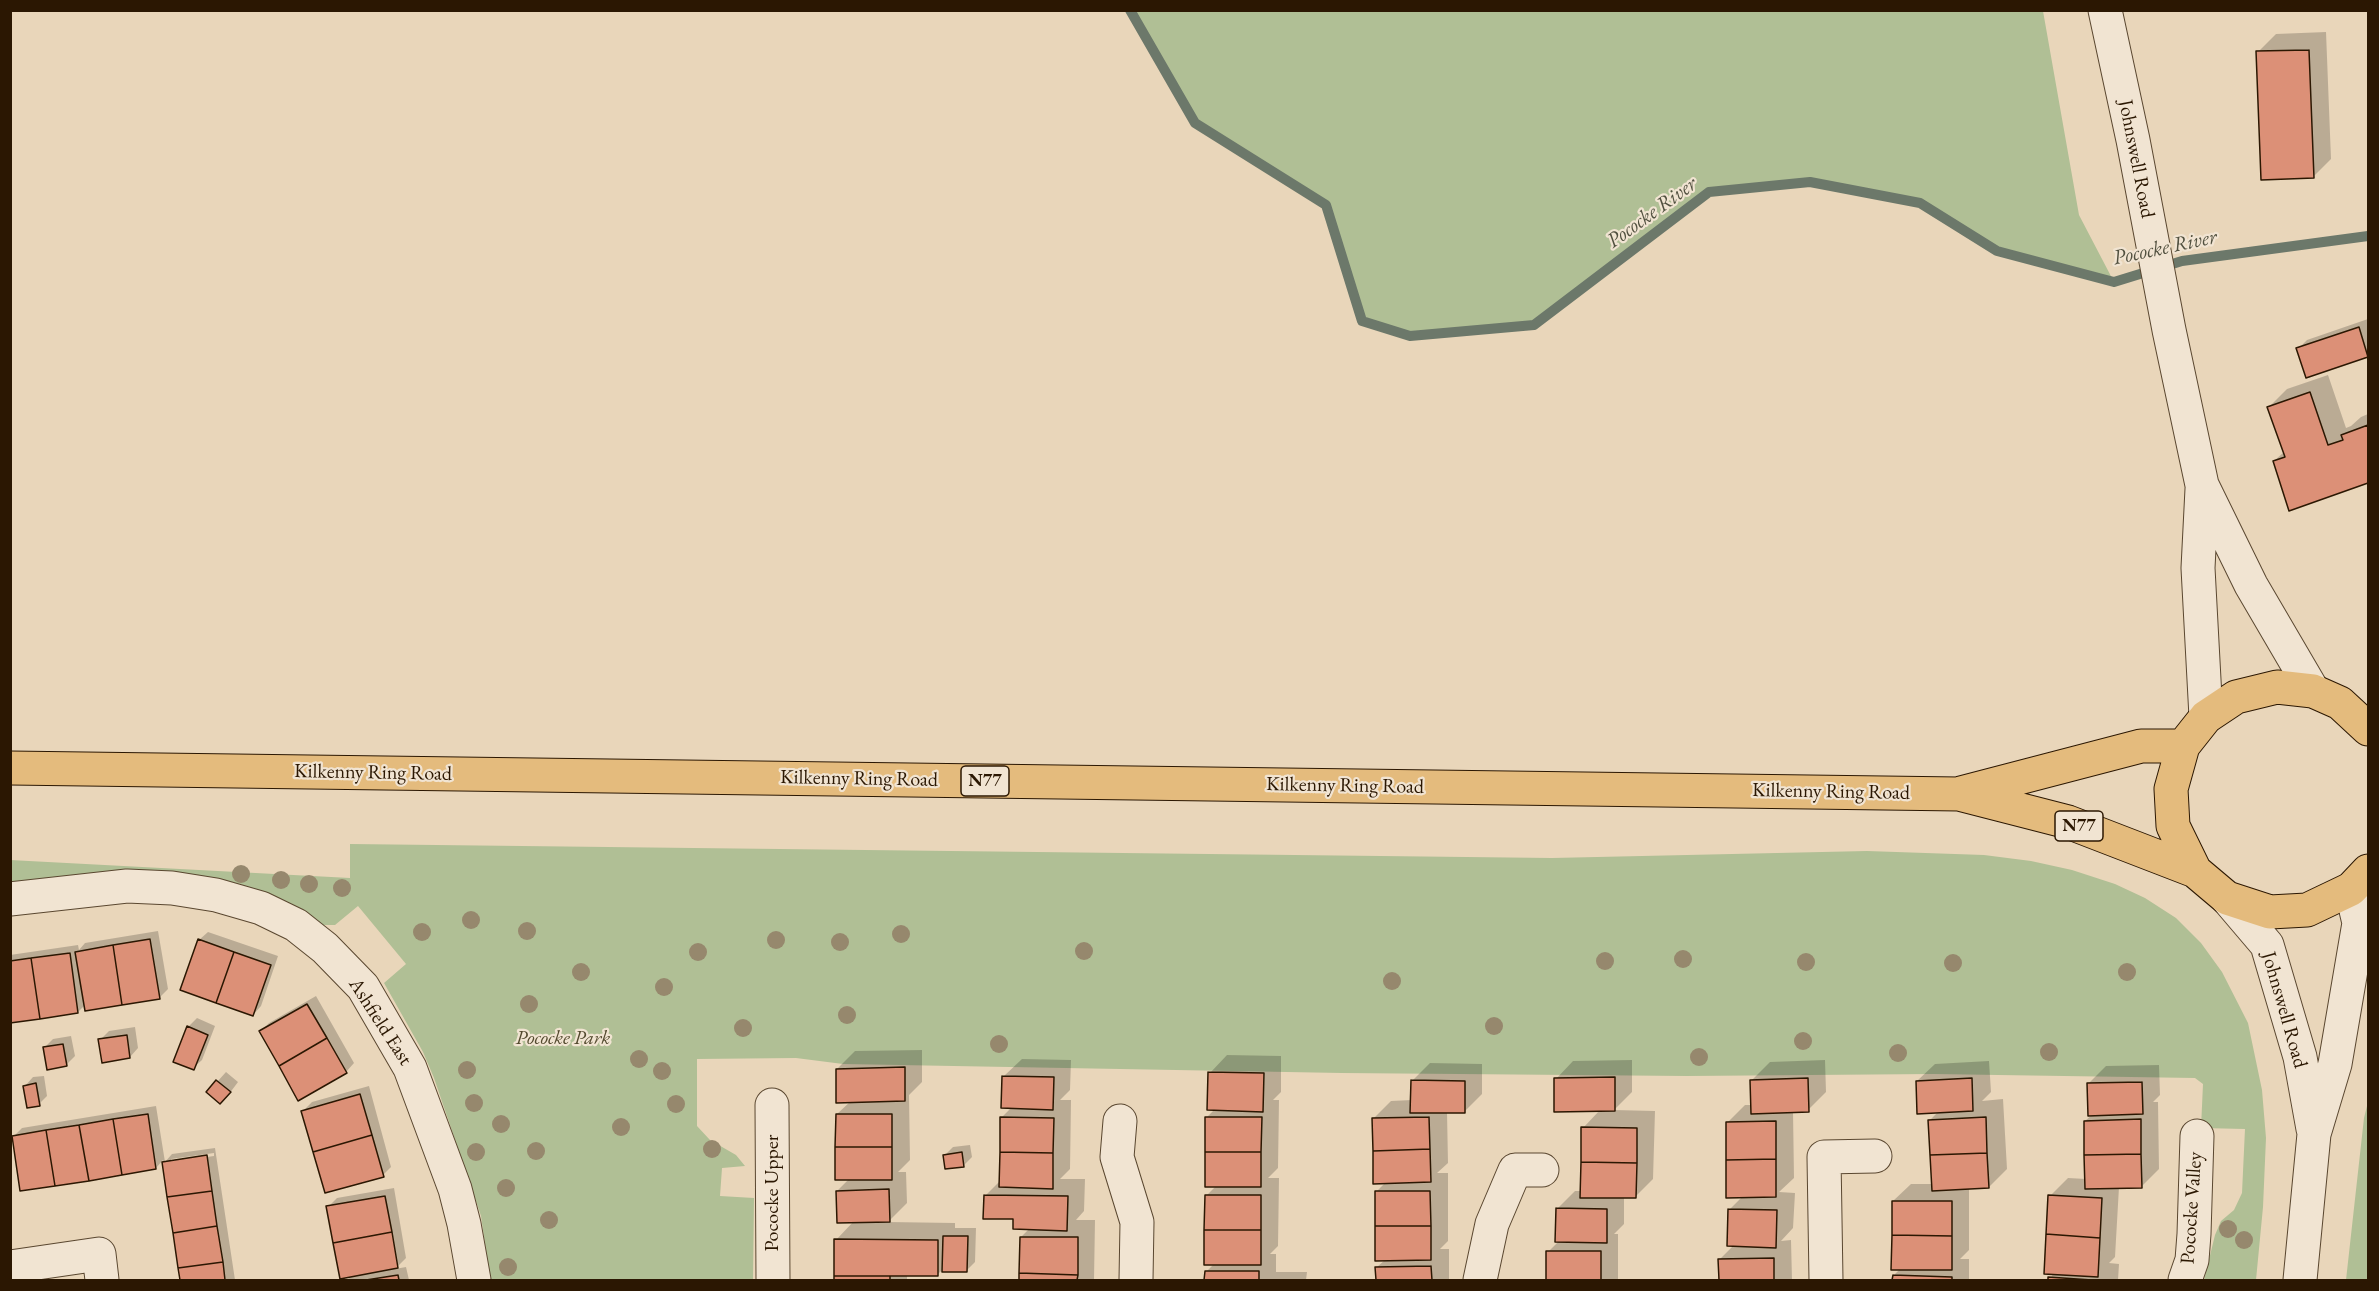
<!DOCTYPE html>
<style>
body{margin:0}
#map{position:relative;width:2379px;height:1291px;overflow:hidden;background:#e9d6ba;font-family:"EB Garamond",serif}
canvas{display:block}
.frame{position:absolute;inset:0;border:12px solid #2b1702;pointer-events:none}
</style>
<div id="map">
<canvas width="2379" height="1291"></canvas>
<div class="frame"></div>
</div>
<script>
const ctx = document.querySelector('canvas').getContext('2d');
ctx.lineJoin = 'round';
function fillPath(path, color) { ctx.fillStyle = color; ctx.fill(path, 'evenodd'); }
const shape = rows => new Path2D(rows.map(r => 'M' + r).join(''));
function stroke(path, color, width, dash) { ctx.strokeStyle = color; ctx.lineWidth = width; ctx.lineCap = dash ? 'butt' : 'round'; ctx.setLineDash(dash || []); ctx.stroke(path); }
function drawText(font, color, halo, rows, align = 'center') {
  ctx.font = font + ' "EB Garamond",serif'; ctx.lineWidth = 4.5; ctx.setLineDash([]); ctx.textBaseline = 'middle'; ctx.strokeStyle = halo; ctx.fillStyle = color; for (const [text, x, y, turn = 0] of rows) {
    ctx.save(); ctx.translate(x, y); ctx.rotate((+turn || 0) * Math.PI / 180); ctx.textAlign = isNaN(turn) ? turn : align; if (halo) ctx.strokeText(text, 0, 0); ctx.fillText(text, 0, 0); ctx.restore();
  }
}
const green = shape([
 [1130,11,2043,11,2079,215,2114,282,1997,251,1920,203,1810,182,1709,192,1534,325,1410,336,1362,321,1326,205,1195,123],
 [350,844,1552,858,1867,851,1984,855,2031,861,2072,870,2115,884,2145,898,2176,918,2201,943,2222,972,2248,1023,2262,1090,2266,1138,2263,1207,2256,1280,2204,1280,2215,1235,2221,1221,2234,1210,2242,1193,2245,1129,2201,1128,2203,1084,2195,1078,1933,1074,1687,1076,1342,1073,843,1064,796,1058,697,1059,697,1126,710,1140,736,1155,745,1166,722,1168,720,1196,754,1198,753,1280,490,1280,481,1216,434,1078,423,1052,384,983,406,964,358,906,335,925,323,925,308,913,271,894,219,880,11,883,10,860,350,878],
 [2368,1102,2368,1280,2346,1280,2364,1118]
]);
const shadow = shape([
 [2326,32,2331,159,2313,177,2258,52,2276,34],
 [2368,319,2368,355,2307,376,2298,349,2307,340],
 [2328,375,2346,428,2351,426,2361,417,2368,414,2368,481,2290,509,2274,461,2284,452,2269,407,2287,389],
 [158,931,168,989,159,998,86,1004,78,1012,10,1022,10,955,78,945,79,950,85,943],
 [208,932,278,956,261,1006,253,1015,199,940],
 [316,996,354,1063,346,1072,260,1032,269,1023],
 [197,1018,215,1026,202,1060,193,1068,188,1027],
 [135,1027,138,1048,130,1057,100,1040,109,1031],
 [71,1036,75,1056,66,1065,45,1047,53,1039],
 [922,1050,922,1082,909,1095,910,1160,898,1172,906,1172,907,1203,888,1222,955,1223,955,1228,976,1228,975,1262,966,1271,942,1270,937,1275,907,1275,907,1280,835,1280,836,1240,854,1221,837,1191,850,1178,837,1114,851,1101,837,1069,855,1051],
 [1227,1055,1281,1056,1281,1092,1273,1100,1279,1100,1278,1168,1268,1178,1279,1178,1278,1246,1270,1254,1276,1254,1276,1272,1307,1272,1306,1280,1206,1280,1206,1272,1214,1264,1206,1196,1216,1186,1206,1118,1215,1109,1210,1073],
 [1022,1059,1071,1060,1070,1090,1060,1100,1071,1100,1070,1169,1060,1179,1085,1179,1084,1211,1076,1220,1095,1220,1094,1280,1020,1280,1021,1237,1030,1228,985,1196,1001,1180,1002,1117,1012,1107,1004,1076],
 [1632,1060,1632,1092,1614,1110,1655,1111,1653,1179,1635,1197,1624,1197,1624,1224,1614,1234,1618,1234,1618,1280,1548,1280,1548,1252,1559,1241,1557,1209,1575,1191,1582,1191,1583,1128,1600,1110,1556,1079,1573,1061],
 [1825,1060,1826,1092,1808,1110,1793,1111,1794,1178,1779,1192,1795,1193,1793,1228,1781,1241,1791,1240,1792,1280,1720,1280,1720,1259,1734,1245,1730,1209,1743,1196,1728,1122,1745,1105,1752,1105,1752,1080,1770,1062],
 [1989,1061,1991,1092,1982,1101,2003,1099,2007,1169,1989,1187,1969,1188,1969,1250,1960,1259,1969,1259,1969,1280,1894,1280,1894,1275,1901,1268,1893,1201,1911,1184,1933,1184,1930,1120,1939,1111,1917,1081,1935,1064],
 [1430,1063,1482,1064,1482,1094,1464,1112,1447,1112,1448,1163,1437,1173,1448,1173,1448,1241,1440,1249,1449,1249,1449,1280,1377,1280,1377,1267,1385,1260,1376,1192,1386,1182,1373,1119,1391,1101,1412,1100,1412,1081],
 [2159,1065,2160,1095,2153,1102,2158,1102,2159,1169,2141,1187,2119,1187,2115,1257,2109,1263,2119,1264,2118,1280,2049,1280,2054,1273,2050,1196,2068,1178,2086,1179,2085,1121,2093,1114,2088,1084,2106,1066],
 [226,1072,238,1082,229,1094,208,1092],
 [44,1076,47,1096,39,1104,25,1086,33,1077],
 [369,1086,391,1167,383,1175,303,1111,312,1102],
 [156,1106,165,1162,172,1154,215,1148,235,1280,181,1280,163,1160,156,1168,13,1137,22,1128],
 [214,1153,214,1156,171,1162,171,1159],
 [970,1145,972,1157,963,1166,945,1155,953,1147],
 [394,1188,406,1258,395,1269,406,1267,409,1280,347,1280,353,1275,328,1207,337,1198]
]);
const stream = shape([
 [1130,10,1195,123,1326,205,1362,321,1410,336,1534,325,1709,192,1810,182,1920,203,1997,251,2114,282,2182,261,2368,236]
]);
const building = shape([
 [2309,50,2314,178,2261,180,2256,51,2309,50],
 [2359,327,2368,357,2306,378,2296,348,2359,327],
 [2310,392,2328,445,2343,440,2341,435,2368,425,2368,483,2289,511,2273,461,2285,457,2267,407,2310,392],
 [150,939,160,999,122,1005,113,945,150,939],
 [198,939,234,952,216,1003,180,990,198,939],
 [113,945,122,1005,85,1011,75,952,113,945],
 [234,952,271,965,253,1016,216,1003,234,952],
 [70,953,78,1013,40,1019,31,958,70,953],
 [31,958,40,1019,10,1023,10,961,31,958],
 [307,1004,327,1038,279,1066,259,1031,307,1004],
 [187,1026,208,1035,194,1070,173,1062,187,1026],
 [127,1035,130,1058,102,1063,98,1039,127,1035],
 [327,1038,347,1073,298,1101,279,1066,327,1038],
 [63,1044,67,1066,47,1070,43,1047,63,1044],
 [905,1067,905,1101,836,1103,836,1069,905,1067],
 [1208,1072,1264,1073,1263,1112,1207,1110,1208,1072],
 [1002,1076,1054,1077,1053,1110,1001,1108,1002,1076],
 [1615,1077,1615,1111,1554,1112,1554,1078,1615,1077],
 [1808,1078,1809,1112,1751,1114,1750,1080,1808,1078],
 [1972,1078,1973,1111,1917,1114,1916,1081,1972,1078],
 [216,1080,231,1092,220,1104,206,1092,216,1080],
 [1411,1080,1465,1081,1465,1113,1410,1113,1411,1080],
 [2142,1082,2143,1114,2088,1116,2087,1083,2142,1082],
 [36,1083,40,1106,27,1108,23,1086,36,1083],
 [360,1094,372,1135,313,1152,301,1111,360,1094],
 [148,1114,156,1169,122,1175,113,1119,148,1114],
 [836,1114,892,1114,892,1147,835,1147,836,1114],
 [1000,1117,1054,1118,1053,1153,1000,1152,1000,1117],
 [1205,1117,1262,1117,1261,1152,1205,1152,1205,1117],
 [1429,1117,1430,1149,1373,1151,1372,1118,1429,1117],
 [1986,1117,1987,1153,1930,1155,1928,1120,1986,1117],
 [113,1119,122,1175,89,1181,79,1125,113,1119],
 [2141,1119,2141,1154,2084,1155,2084,1121,2141,1119],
 [1776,1121,1776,1159,1726,1160,1726,1122,1776,1121],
 [79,1125,89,1181,55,1186,46,1130,79,1125],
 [1581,1127,1637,1128,1637,1163,1581,1162,1581,1127],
 [46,1130,55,1186,20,1191,12,1136,46,1130],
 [372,1135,384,1177,325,1193,313,1152,372,1135],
 [835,1147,892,1147,892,1180,835,1180,835,1147],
 [1430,1149,1431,1182,1373,1184,1373,1151,1430,1149],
 [962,1152,964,1167,945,1169,943,1155,962,1152],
 [1000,1152,1053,1153,1053,1189,999,1187,1000,1152],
 [1205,1152,1261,1152,1261,1187,1205,1187,1205,1152],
 [1987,1153,1989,1188,1932,1191,1930,1155,1987,1153],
 [2141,1154,2142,1188,2085,1189,2084,1155,2141,1154],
 [207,1155,212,1191,167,1197,162,1162,207,1155],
 [1776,1159,1776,1197,1726,1198,1726,1160,1776,1159],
 [1581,1162,1637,1163,1636,1198,1580,1198,1581,1162],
 [889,1189,890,1222,837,1223,836,1191,889,1189],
 [212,1191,217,1226,173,1233,167,1197,212,1191],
 [1375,1191,1430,1191,1431,1226,1375,1226,1375,1191],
 [984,1195,1068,1196,1067,1231,1013,1229,1013,1219,983,1219,984,1195],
 [1205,1195,1261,1195,1261,1230,1204,1230,1205,1195],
 [2048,1195,2102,1198,2100,1238,2046,1234,2048,1195],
 [385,1196,392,1232,333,1243,326,1206,385,1196],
 [1892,1201,1952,1201,1952,1236,1892,1235,1892,1201],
 [1556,1208,1607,1209,1607,1243,1555,1242,1556,1208],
 [1728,1209,1777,1210,1776,1248,1727,1246,1728,1209],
 [217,1226,223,1262,178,1268,173,1233,217,1226],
 [1375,1226,1431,1226,1431,1260,1375,1261,1375,1226],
 [1204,1230,1261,1230,1261,1265,1204,1265,1204,1230],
 [392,1232,398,1268,340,1279,333,1243,392,1232],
 [2046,1234,2100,1238,2098,1277,2044,1274,2046,1234],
 [1892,1235,1952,1236,1952,1270,1891,1270,1892,1235],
 [943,1236,968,1236,967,1272,942,1272,943,1236],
 [1020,1237,1078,1237,1078,1275,1019,1273,1020,1237],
 [834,1239,938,1240,938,1276,834,1276,834,1239],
 [1546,1251,1601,1251,1601,1280,1546,1280,1546,1251],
 [1774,1258,1774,1280,1719,1280,1718,1259,1774,1258],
 [223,1262,225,1280,180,1280,178,1268,223,1262],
 [1431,1266,1432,1280,1376,1280,1375,1267,1431,1266],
 [1205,1271,1259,1271,1259,1280,1204,1280,1205,1271],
 [1019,1273,1078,1275,1077,1280,1019,1280,1019,1273],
 [398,1275,399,1280,366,1280,398,1275],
 [1893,1275,1952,1277,1952,1280,1892,1280,1893,1275],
 [834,1276,890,1276,890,1280,834,1280,834,1276],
 [2048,1277,2092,1280,2048,1280,2048,1277]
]);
const minor = shape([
 [2105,10,2133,140,2169,330,2202,485,2251,585,2313,691],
 [2202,489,2198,568,2206,717],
 [2227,898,2267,945,2300,1057,2313,1129],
 [10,899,127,886,172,888,216,895,261,908,296,925,325,948,363,987,410,1068,455,1189,464,1224,474,1280],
 [772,1105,773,1280],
 [1120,1121,1117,1157,1137,1222,1136,1280],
 [10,1267,99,1254,102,1280],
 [1480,1280,1492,1224,1515,1170,1542,1170],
 [1826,1280,1824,1157,1875,1156],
 [2185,1280,2192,1260,2194,1234,2197,1136],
 [2300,1280,2314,1134,2335,1064,2359,923,2351,889]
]);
const major = shape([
 [2368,729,2340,703,2313,691,2277,687,2236,697,2206,717,2183,746,2171,789,2173,826,2195,871,2227,898,2270,912,2307,910,2351,889,2368,871],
 [10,768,1959,794,2068,822,2195,871],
 [1961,793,2141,746,2183,746]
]);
const trees = [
 [241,874],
 [281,880],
 [309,884],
 [342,888],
 [471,920],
 [527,931],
 [422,932],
 [901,934],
 [776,940],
 [840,942],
 [1084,951],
 [698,952],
 [1683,959],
 [1605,961],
 [1806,962],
 [1953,963],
 [581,972],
 [2127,972],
 [1392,981],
 [664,987],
 [529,1004],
 [847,1015],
 [1494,1026],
 [743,1028],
 [1803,1041],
 [999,1044],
 [2049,1052],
 [1898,1053],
 [1699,1057],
 [639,1059],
 [467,1070],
 [662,1071],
 [474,1103],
 [676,1104],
 [501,1124],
 [621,1127],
 [712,1149],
 [536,1151],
 [476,1152],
 [506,1188],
 [549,1220],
 [2228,1229],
 [2244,1240],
 [508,1267]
];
const shields = [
 [985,781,48],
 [2079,826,48]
];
const shieldNames = [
 ["N77",985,781],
 ["N77",2079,826]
];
const streetNames = [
 ["Johnswell Road",2136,159,79],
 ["Kilkenny Ring Road",373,773,1],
 ["Kilkenny Ring Road",859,779,1],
 ["Kilkenny Ring Road",1345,786,1],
 ["Kilkenny Ring Road",1831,792,1],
 ["Johnswell Road",2284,1010,74],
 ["Ashfield East",380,1022,57],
 ["Pococke Upper",773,1193,-90],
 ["Pococke Valley",2192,1208,-86]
];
const parkNames = [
 ["Pococke Park",563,1039]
];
const waterNames = [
 ["Pococke River",1652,213,-36],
 ["Pococke River",2165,248,-12]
];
fillPath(green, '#b0bf95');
fillPath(shadow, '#0003');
stroke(stream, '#6c786a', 10);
fillPath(building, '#dc9077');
stroke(building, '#2b1702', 1.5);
stroke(minor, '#5a4730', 35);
stroke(major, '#2b1702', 35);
stroke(minor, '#f1e4d2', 33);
stroke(major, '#e4bb7d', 33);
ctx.fillStyle = '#96886d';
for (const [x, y] of trees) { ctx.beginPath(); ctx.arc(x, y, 9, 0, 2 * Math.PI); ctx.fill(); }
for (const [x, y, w] of shields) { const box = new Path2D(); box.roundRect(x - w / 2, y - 15, w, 30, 4.5); ctx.fillStyle = '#f1e4d2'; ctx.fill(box); stroke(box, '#2b1702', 1.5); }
drawText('bold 18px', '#2b1702', null, shieldNames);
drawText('20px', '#2b1702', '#f1e4d2', streetNames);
drawText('italic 20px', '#53492e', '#f1e4d2', parkNames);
drawText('italic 21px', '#51503f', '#f1e4d2', waterNames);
</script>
